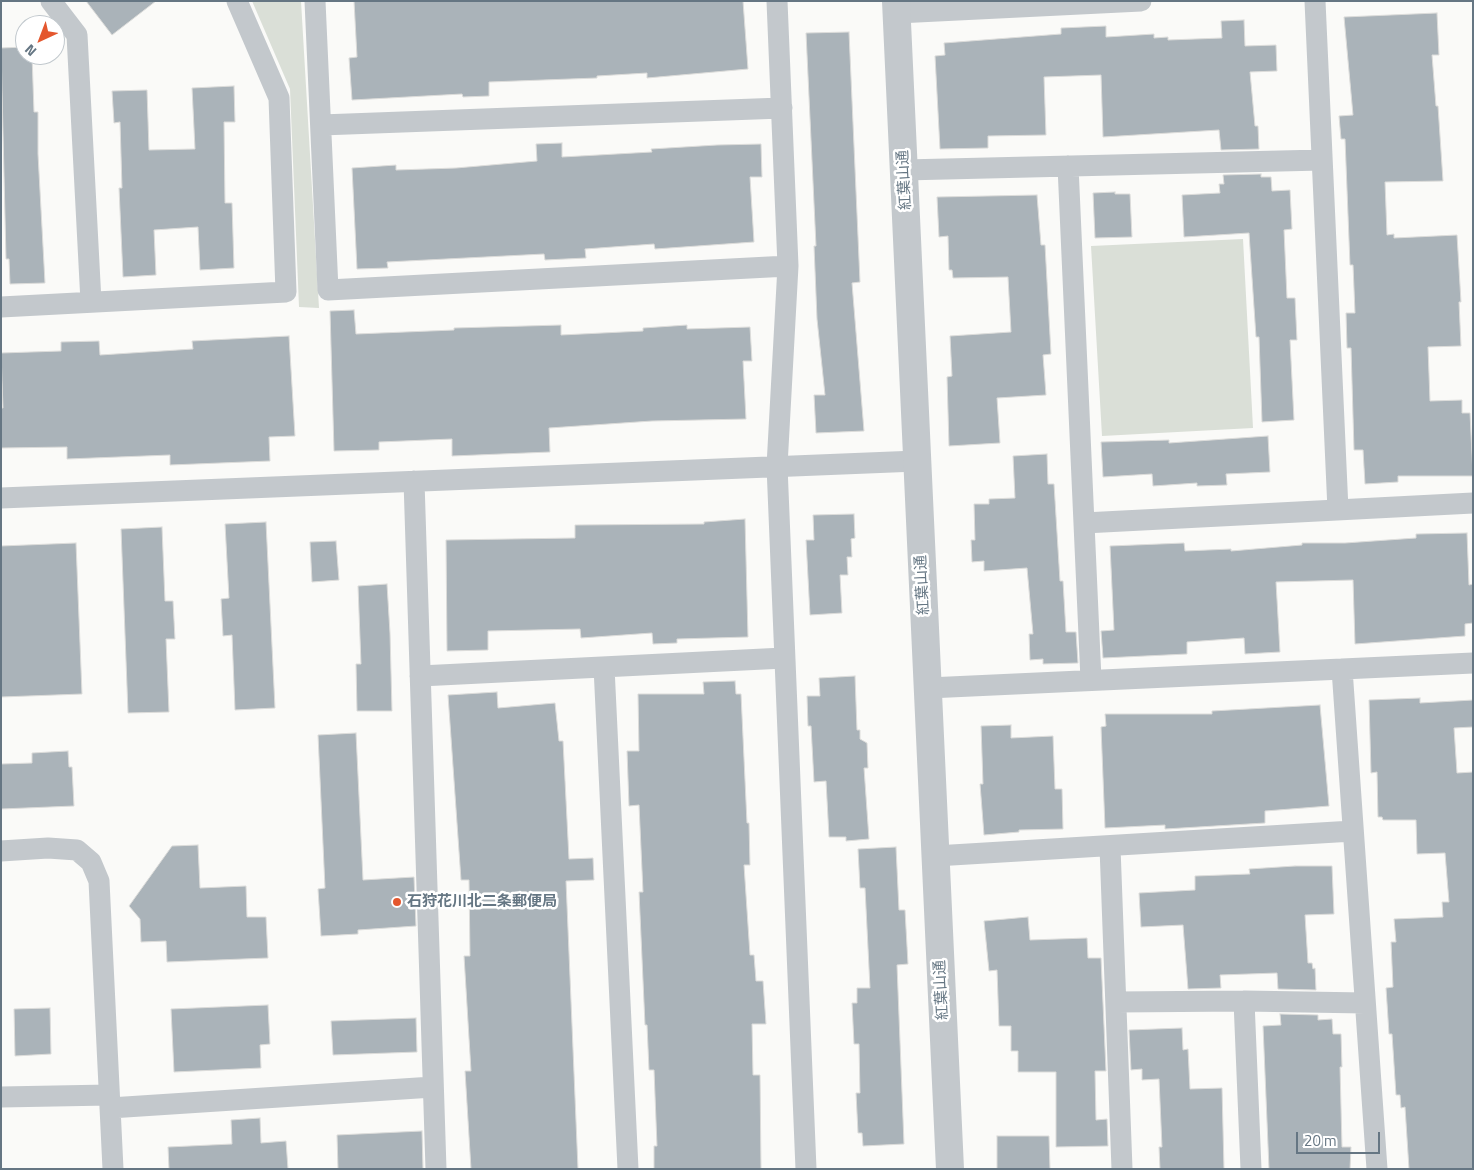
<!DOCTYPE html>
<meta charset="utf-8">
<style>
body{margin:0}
#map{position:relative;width:1474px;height:1170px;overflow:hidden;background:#fafaf8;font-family:"Titillium Web",sans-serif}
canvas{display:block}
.frame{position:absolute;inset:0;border:2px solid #657683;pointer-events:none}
.north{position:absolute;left:15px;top:15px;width:50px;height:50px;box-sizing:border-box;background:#fff;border:1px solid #c1c8cd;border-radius:50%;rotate:223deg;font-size:14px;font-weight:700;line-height:20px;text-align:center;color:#657683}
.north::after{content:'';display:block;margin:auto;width:18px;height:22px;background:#e4572e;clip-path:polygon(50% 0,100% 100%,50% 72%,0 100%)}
.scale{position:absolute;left:1296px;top:1132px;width:84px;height:22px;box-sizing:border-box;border:2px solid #657683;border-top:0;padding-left:6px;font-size:15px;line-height:18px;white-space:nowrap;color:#657683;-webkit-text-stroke:4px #fff;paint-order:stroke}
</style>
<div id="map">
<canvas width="1474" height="1170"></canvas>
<div class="frame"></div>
<div class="north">N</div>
<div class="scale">20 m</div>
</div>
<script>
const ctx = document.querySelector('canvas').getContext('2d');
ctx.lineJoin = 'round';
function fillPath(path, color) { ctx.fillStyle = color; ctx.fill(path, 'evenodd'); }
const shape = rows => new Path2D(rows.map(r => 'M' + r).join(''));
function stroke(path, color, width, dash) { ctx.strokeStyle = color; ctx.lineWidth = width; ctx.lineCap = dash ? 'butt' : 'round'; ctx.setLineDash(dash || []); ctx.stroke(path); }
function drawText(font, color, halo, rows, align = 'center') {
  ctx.font = font + ' "Titillium Web","Noto Sans JP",sans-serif'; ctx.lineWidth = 5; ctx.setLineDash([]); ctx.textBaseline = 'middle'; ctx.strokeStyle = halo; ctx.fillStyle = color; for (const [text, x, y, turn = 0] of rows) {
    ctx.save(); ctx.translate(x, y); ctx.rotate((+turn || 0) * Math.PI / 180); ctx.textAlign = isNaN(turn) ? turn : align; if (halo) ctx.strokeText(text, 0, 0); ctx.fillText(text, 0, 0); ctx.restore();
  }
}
const green = shape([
 [252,1,301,1,319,308,299,307,290,89],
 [1243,239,1253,428,1102,436,1091,246]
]);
const building = shape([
 [86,1,156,1,112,35,86,1],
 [354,1,743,1,748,69,647,78,647,73,597,76,597,78,489,82,489,96,463,97,462,94,352,100,349,58,357,57,354,1],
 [1437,13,1439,55,1432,55,1436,106,1438,106,1443,181,1385,182,1387,235,1394,234,1394,238,1457,235,1461,302,1459,302,1461,346,1428,347,1430,401,1462,400,1462,413,1470,413,1473,476,1398,476,1398,482,1365,484,1363,450,1354,450,1351,348,1347,348,1346,313,1355,313,1353,265,1350,265,1345,139,1341,139,1339,116,1353,115,1344,17,1437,13],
 [1244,20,1245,46,1276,45,1277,71,1250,72,1255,126,1258,126,1259,149,1221,150,1219,130,1103,137,1101,75,1044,77,1046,135,988,136,988,148,940,149,935,56,945,55,944,43,1061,34,1061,28,1106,26,1106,37,1154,34,1154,38,1168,37,1168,40,1222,38,1221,21,1244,20],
 [849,32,860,282,852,283,864,431,816,433,814,395,825,395,817,319,814,246,816,246,806,33,849,32],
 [25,47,25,55,32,55,34,112,38,112,38,154,45,283,10,284,9,259,6,259,1,48,25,47],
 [234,86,235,122,224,122,225,203,232,203,234,268,200,270,198,227,154,230,156,275,123,277,119,188,122,188,120,122,114,123,112,91,147,90,149,150,195,149,192,88,234,86],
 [562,143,562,157,652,152,651,149,717,145,761,144,762,177,750,177,754,242,655,249,654,244,585,249,586,258,545,260,544,254,387,262,388,268,357,269,352,168,396,165,396,170,456,168,537,161,536,144,562,143],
 [1261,174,1261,177,1271,177,1272,191,1290,190,1292,229,1284,230,1287,298,1295,298,1297,340,1290,340,1294,420,1262,422,1259,337,1256,337,1249,233,1184,237,1182,195,1220,193,1219,184,1224,184,1223,175,1261,174],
 [1115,192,1115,194,1130,194,1132,237,1095,238,1093,193,1115,192],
 [1037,195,1041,245,1045,245,1051,354,1043,355,1046,395,997,398,1000,443,949,446,947,377,952,376,950,336,1011,332,1008,277,953,278,952,270,949,270,948,236,939,237,937,197,1037,195],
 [354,310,356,334,454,330,454,328,561,325,561,335,643,331,643,328,687,325,687,329,750,327,752,361,743,361,746,419,652,421,549,428,550,452,452,456,452,439,379,442,379,450,334,451,330,311,354,310],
 [289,336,295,436,269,437,270,461,170,465,170,455,67,459,67,447,1,448,1,408,3,408,1,353,61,351,61,342,99,341,100,355,193,349,192,341,289,336],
 [1268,436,1270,472,1226,474,1227,485,1197,486,1197,483,1153,486,1152,474,1103,477,1101,442,1169,440,1169,443,1268,436],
 [1047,454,1048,484,1054,484,1060,581,1063,581,1066,632,1076,632,1078,663,1043,664,1043,659,1030,660,1029,634,1033,634,1027,568,984,571,984,561,972,562,971,540,975,540,974,504,989,504,989,499,1015,498,1013,456,1047,454],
 [854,514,855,538,851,539,852,557,847,557,848,575,840,575,842,613,810,615,806,540,814,540,813,515,854,514],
 [745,519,748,637,677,639,677,643,653,644,652,633,581,638,580,629,488,631,488,650,447,651,446,540,575,538,575,525,704,524,704,522,745,519],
 [266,522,275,708,235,710,232,635,223,636,221,599,229,598,225,524,266,522],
 [162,527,165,601,173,601,175,639,166,639,169,712,128,713,121,529,162,527],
 [1467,533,1469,585,1473,584,1473,623,1465,624,1465,636,1355,644,1353,580,1276,582,1280,652,1245,654,1244,638,1187,642,1187,654,1103,658,1101,631,1114,630,1110,546,1184,543,1185,551,1231,549,1231,551,1302,545,1302,543,1345,543,1416,538,1416,534,1467,533],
 [336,541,339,580,312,582,310,542,336,541],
 [76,543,82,694,1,697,1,546,76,543],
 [387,584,390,633,392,711,357,711,356,664,361,664,358,586,387,584],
 [855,676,857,730,860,730,860,739,867,743,868,768,864,768,869,839,846,841,846,837,829,837,826,781,814,782,811,726,808,726,807,696,820,696,819,678,855,676],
 [735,681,736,694,741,694,747,823,749,823,750,865,744,865,750,955,754,955,756,981,763,981,766,1024,752,1024,753,1075,760,1075,761,1169,654,1169,654,1146,657,1146,654,1070,649,1070,647,1025,645,1025,639,892,643,892,639,805,629,806,627,751,639,751,638,694,704,694,703,682,735,681],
 [497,692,498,708,555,703,559,741,563,741,569,859,593,858,594,880,566,881,578,1169,471,1169,465,1071,471,1071,464,956,470,956,469,880,461,880,448,695,497,692],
 [1420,698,1420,703,1473,700,1473,727,1454,728,1457,773,1473,772,1473,1169,1409,1169,1405,1107,1401,1108,1400,1095,1396,1095,1392,1034,1389,1034,1386,988,1393,987,1391,942,1396,942,1394,919,1443,917,1442,902,1449,902,1445,853,1417,854,1416,820,1383,820,1382,817,1378,817,1377,772,1371,773,1369,700,1420,698],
 [1320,705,1329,806,1265,811,1265,823,1165,829,1165,825,1105,828,1101,727,1106,726,1105,714,1212,714,1212,711,1320,705],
 [1011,725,1011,738,1053,736,1055,789,1062,789,1063,829,1019,830,1019,832,984,835,980,784,983,784,981,726,1011,725],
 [356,733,363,880,414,877,416,926,358,930,358,934,321,936,318,889,325,888,318,735,356,733],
 [68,751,69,767,72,767,74,806,1,809,1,764,32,763,32,753,68,751],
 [198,845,200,888,246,886,247,917,266,917,268,958,167,962,166,941,141,942,140,919,129,906,172,846,198,845],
 [896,847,899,910,905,910,908,964,897,965,904,1144,863,1146,862,1133,858,1133,856,1093,860,1093,859,1044,854,1044,852,1003,857,1003,857,988,870,988,865,888,860,888,858,849,896,847],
 [1295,866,1332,866,1334,914,1305,915,1308,963,1312,963,1313,969,1315,968,1316,990,1278,989,1277,973,1220,975,1221,988,1188,989,1183,925,1141,927,1139,893,1195,890,1195,876,1250,874,1249,869,1295,866],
 [1028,917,1030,940,1087,938,1088,958,1101,958,1106,1071,1095,1071,1096,1120,1107,1119,1108,1146,1056,1147,1056,1072,1018,1072,1018,1051,1011,1051,1011,1026,999,1026,997,970,989,971,984,921,1028,917],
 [268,1005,270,1044,260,1045,261,1068,174,1072,171,1009,268,1005],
 [50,1008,51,1054,15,1056,14,1009,50,1008],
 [1280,1014,1318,1015,1318,1020,1332,1019,1333,1034,1341,1034,1342,1067,1340,1067,1342,1147,1351,1147,1350,1169,1269,1169,1263,1026,1281,1025,1280,1014],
 [416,1018,417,1052,333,1055,331,1021,416,1018],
 [1182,1028,1183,1050,1188,1049,1190,1089,1222,1088,1224,1169,1160,1169,1159,1147,1162,1147,1159,1079,1142,1080,1142,1069,1131,1070,1129,1030,1182,1028],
 [260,1118,261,1143,286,1141,288,1169,169,1169,168,1147,232,1144,231,1120,260,1118],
 [422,1131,423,1169,338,1169,337,1135,422,1131],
 [997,1136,1049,1136,1050,1169,997,1169,997,1136]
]);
const minor = shape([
 [51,1,77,35,91,302],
 [315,1,328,290,788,266],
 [777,1,788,266,777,466,806,1169],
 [1315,1,1338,510],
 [897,13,1141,1],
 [321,125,782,108],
 [1068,166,1091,680],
 [904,170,1322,160],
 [1,307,286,292,279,98,237,1],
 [414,481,436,1169],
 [1,498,917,461],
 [1084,523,1473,503],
 [604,667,628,1169],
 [1342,669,1377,1169],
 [420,676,784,658],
 [928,688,1473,663],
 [1110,847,1122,1169],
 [1,851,48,848,77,850,91,862,99,881,113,1169],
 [935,856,1353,831],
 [1244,1001,1251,1169],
 [1116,1002,1244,1001,1365,1003],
 [1,1097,109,1095],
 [110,1108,433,1087]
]);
const tertiary = shape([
 [896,1,950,1169]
]);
const markers = [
 [397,902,5,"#e4572e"]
];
const streetNames = [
 ["紅葉山通",905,180,-93],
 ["紅葉山通",923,585,-93],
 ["紅葉山通",942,990,-93]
];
const poiNames = [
 ["石狩花川北二条郵便局",407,902]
];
fillPath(green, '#dadfd7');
fillPath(building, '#aab3b9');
stroke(building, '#dcdcda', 1);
stroke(minor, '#c3c8cc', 21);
stroke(tertiary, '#c3c8cc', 28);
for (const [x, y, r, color] of markers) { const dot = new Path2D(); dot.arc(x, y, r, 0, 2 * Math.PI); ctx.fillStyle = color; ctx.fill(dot); stroke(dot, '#fff', 2); }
drawText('15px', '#657683', '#fff', streetNames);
drawText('bold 15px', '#657683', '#fff', poiNames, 'left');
</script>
